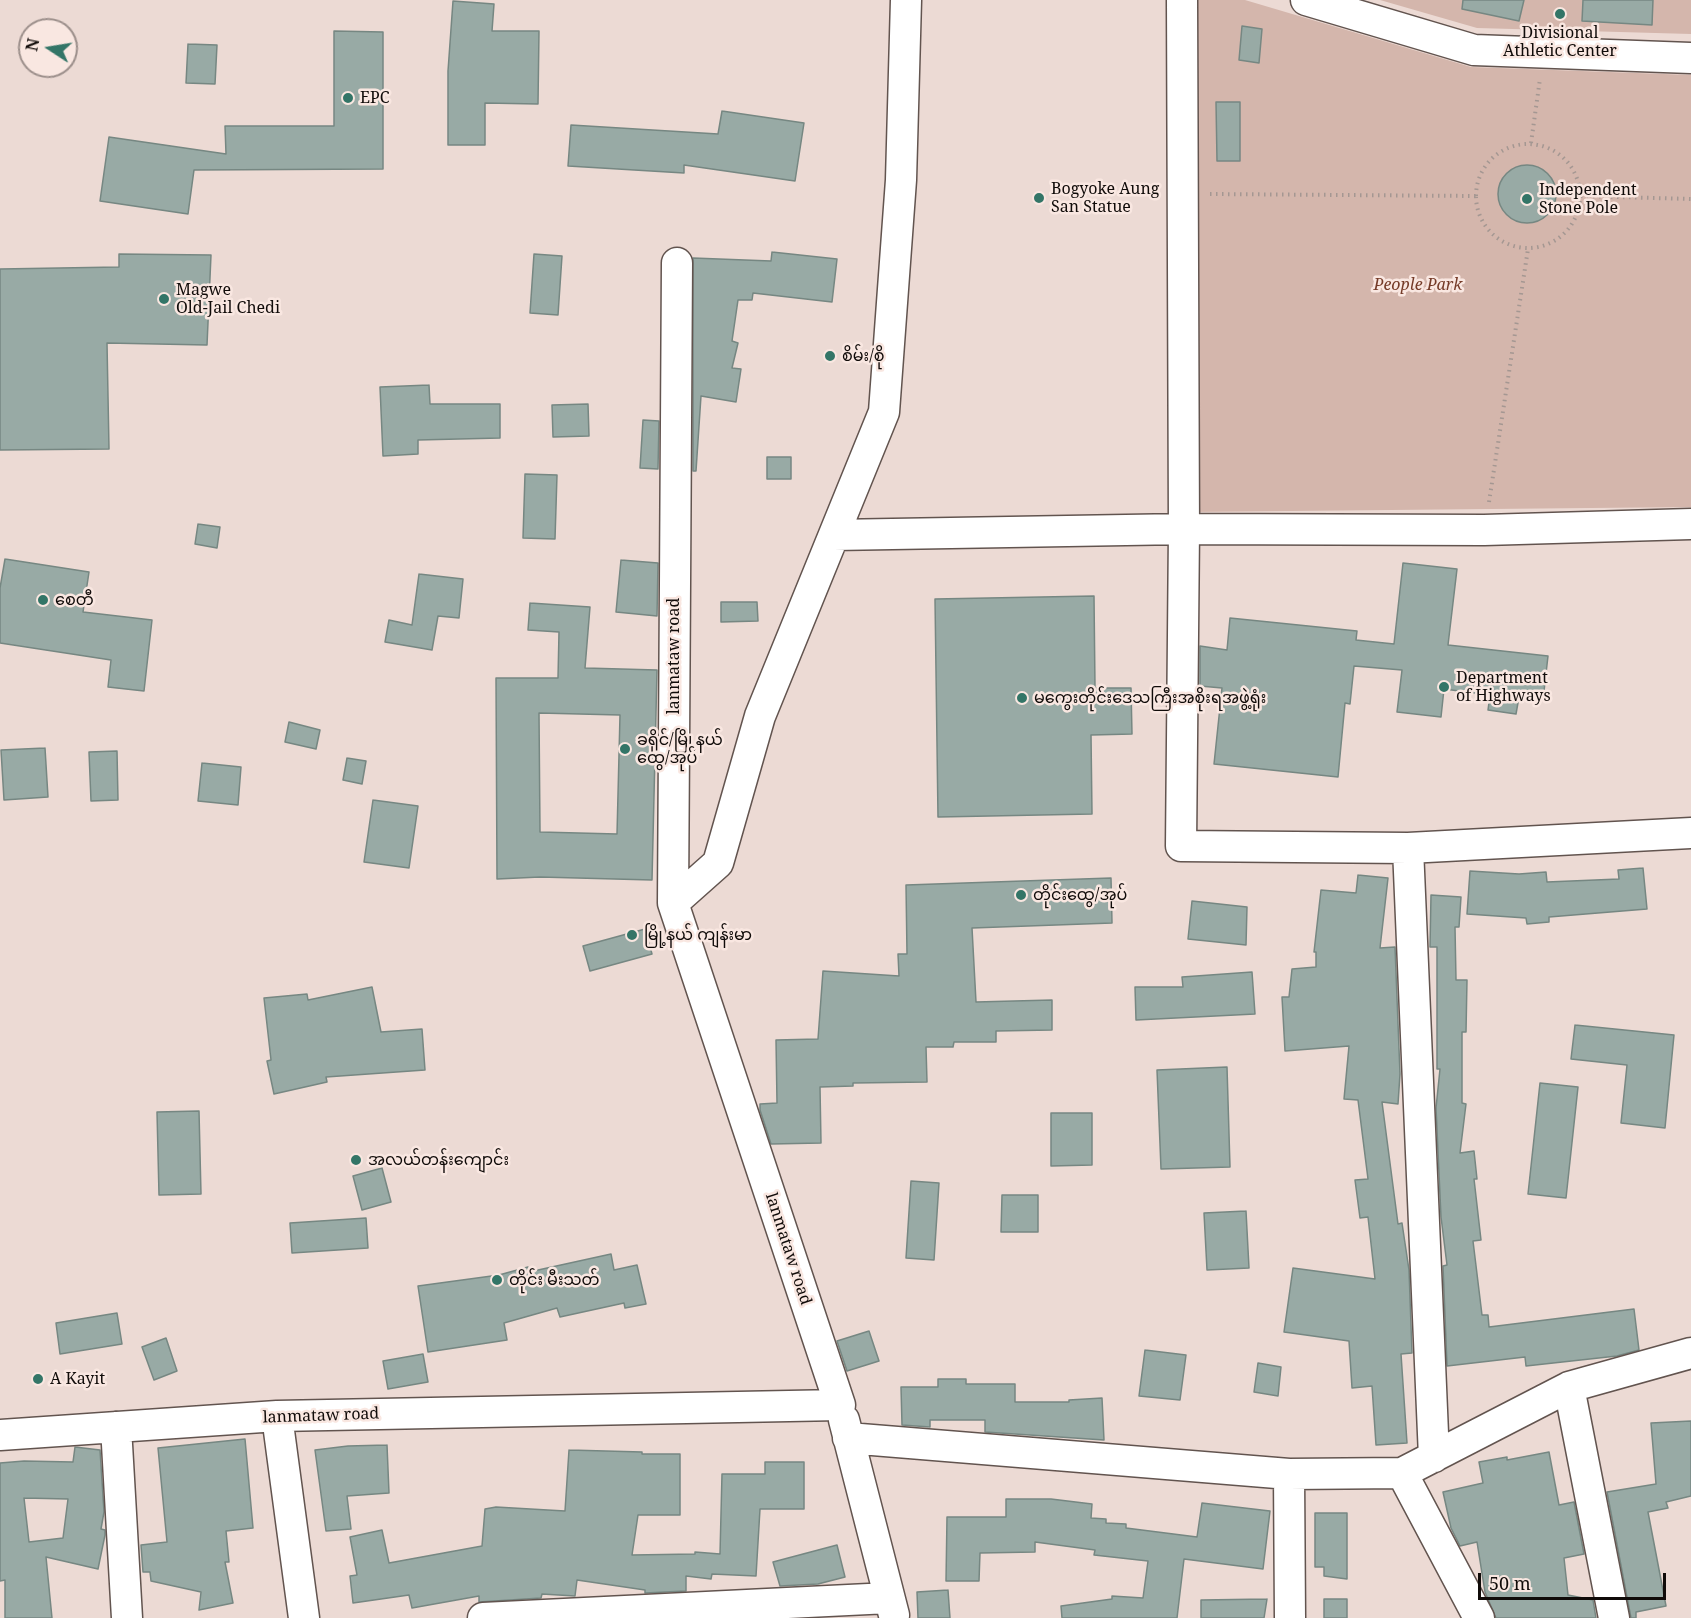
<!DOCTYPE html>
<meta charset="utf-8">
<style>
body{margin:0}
#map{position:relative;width:1691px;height:1618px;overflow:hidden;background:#ecdad4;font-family:"Noto Serif",serif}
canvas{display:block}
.north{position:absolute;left:18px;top:18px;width:60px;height:60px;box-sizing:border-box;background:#f9e7e1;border:2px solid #9c8f8b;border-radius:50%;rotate:282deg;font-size:16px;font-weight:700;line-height:24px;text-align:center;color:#100b09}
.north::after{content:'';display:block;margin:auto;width:21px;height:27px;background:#337567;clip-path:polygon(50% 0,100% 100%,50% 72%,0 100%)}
.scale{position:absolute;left:1478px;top:1573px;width:188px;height:27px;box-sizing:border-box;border:3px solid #100b09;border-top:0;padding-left:8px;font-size:18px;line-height:21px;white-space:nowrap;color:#100b09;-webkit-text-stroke:4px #f9e7e1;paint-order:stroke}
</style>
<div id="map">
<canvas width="1691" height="1618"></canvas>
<div class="north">N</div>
<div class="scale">50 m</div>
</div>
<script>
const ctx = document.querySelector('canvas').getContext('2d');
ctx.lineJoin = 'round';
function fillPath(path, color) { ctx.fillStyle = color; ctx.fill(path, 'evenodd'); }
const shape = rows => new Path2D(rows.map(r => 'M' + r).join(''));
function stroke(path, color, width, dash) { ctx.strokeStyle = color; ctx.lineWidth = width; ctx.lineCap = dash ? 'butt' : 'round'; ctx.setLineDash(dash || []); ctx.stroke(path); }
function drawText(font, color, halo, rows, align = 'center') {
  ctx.font = font + ' "Noto Serif","Noto Sans Myanmar",serif'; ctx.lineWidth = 5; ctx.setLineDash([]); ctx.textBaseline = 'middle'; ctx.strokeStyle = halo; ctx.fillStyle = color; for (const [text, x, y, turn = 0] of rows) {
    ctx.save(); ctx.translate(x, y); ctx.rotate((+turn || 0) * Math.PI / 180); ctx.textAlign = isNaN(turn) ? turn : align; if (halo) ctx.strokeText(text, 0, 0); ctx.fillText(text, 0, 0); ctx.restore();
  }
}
const green = shape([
 [1195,0,1245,0,1471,67,1691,75,1691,507,1191,512],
 [1380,0,1691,0,1691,34,1477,28]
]);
const building = shape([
 [1463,0,1524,0,1519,21,1462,9,1463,0],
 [1583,0,1653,0,1652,25,1582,21,1583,0],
 [453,1,494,4,492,31,539,31,538,104,485,103,485,145,448,145,448,71,453,1],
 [1242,26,1262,29,1259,63,1239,60,1242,26],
 [334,31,383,32,383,169,194,170,188,214,100,201,109,137,226,154,225,126,334,126,334,31],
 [188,44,217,45,215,84,186,83,188,44],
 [1216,102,1240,102,1240,161,1217,161,1216,102],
 [722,111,804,123,795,181,684,165,684,173,568,166,571,125,718,134,722,111],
 '1498 194a29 29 0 1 1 58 0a29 29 0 1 1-58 0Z',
 [772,252,837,259,832,302,753,293,752,300,738,300,732,341,738,343,732,368,741,369,736,402,701,396,696,471,693,471,693,258,771,261,772,252],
 [119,254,211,255,207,345,107,343,109,449,0,450,0,269,119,267,119,254],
 [534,254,562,256,558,315,530,313,534,254],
 [429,385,430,404,500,404,500,438,418,440,418,454,383,456,380,387,429,385],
 [588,404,589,436,553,437,552,405,588,404],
 [643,420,659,421,658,469,640,468,643,420],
 [767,457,791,457,791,479,767,479,767,457],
 [525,474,557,475,555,539,523,538,525,474],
 [198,524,220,527,217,548,195,544,198,524],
 [5,559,89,572,83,612,152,620,144,691,108,687,111,660,0,643,0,588,5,559],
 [621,560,658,563,657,616,616,612,621,560],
 [1403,563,1457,569,1448,645,1548,656,1543,700,1519,697,1516,714,1488,710,1490,695,1444,689,1441,717,1397,712,1402,670,1354,666,1350,704,1345,703,1338,777,1214,764,1222,688,1200,686,1200,646,1227,650,1230,618,1357,631,1356,640,1394,644,1403,563],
 [419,574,463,579,459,618,438,616,432,650,385,642,389,620,412,625,419,574],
 [1094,596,1095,688,1131,688,1132,734,1091,735,1092,814,938,817,935,599,1094,596],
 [721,602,757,602,758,621,721,622,721,602],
 [530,603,590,607,585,668,657,670,652,880,540,877,497,879,496,678,558,678,559,632,528,630,530,603],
 [539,713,620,715,617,834,540,832,539,713],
 [289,722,320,730,316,749,285,742,289,722],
 [45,748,48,797,4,800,1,750,45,748],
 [117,751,118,800,91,801,89,752,117,751],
 [347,758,366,761,362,784,343,780,347,758],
 [202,763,241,767,238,805,198,801,202,763],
 [373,800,418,806,409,868,364,862,373,800],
 [1643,868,1647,909,1549,917,1549,922,1527,924,1526,918,1467,914,1470,871,1519,874,1546,872,1547,882,1619,879,1618,870,1643,868],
 [1358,875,1388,878,1380,948,1395,947,1400,1074,1398,1104,1382,1102,1398,1224,1402,1223,1409,1270,1412,1353,1401,1354,1407,1443,1376,1445,1372,1386,1352,1388,1349,1341,1284,1332,1293,1268,1375,1279,1368,1217,1360,1218,1355,1180,1368,1179,1358,1100,1344,1099,1349,1046,1285,1051,1282,997,1289,997,1292,969,1316,967,1316,952,1314,952,1321,890,1356,893,1358,875],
 [1111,878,1112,923,972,928,976,1002,1052,1000,1052,1030,996,1031,996,1042,954,1042,953,1047,926,1047,927,1082,853,1083,853,1086,820,1087,821,1143,771,1144,760,1110,760,1104,777,1103,776,1040,818,1039,823,971,899,976,898,954,907,954,906,885,1111,878],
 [1431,895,1461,897,1459,927,1455,927,1456,980,1467,980,1466,1032,1462,1032,1462,1103,1466,1104,1460,1153,1474,1151,1477,1179,1474,1179,1481,1240,1473,1241,1482,1315,1488,1315,1489,1327,1634,1309,1639,1350,1617,1356,1526,1366,1525,1357,1447,1366,1443,1266,1447,1265,1441,1217,1436,1108,1440,1069,1437,1069,1437,947,1430,947,1431,895],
 [1192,901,1247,907,1246,945,1188,939,1192,901],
 [645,929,652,954,590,971,583,946,645,929],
 [1252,972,1255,1014,1136,1020,1135,987,1183,987,1182,977,1252,972],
 [372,987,381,1032,422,1029,425,1070,326,1077,327,1082,274,1094,267,1061,271,1060,264,998,307,994,308,1000,372,987],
 [1575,1025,1674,1035,1665,1128,1621,1123,1627,1065,1571,1059,1575,1025],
 [1227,1067,1230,1167,1161,1169,1157,1070,1227,1067],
 [1540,1083,1578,1087,1566,1198,1528,1194,1540,1083],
 [199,1111,201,1194,159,1195,157,1112,199,1111],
 [1051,1113,1092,1113,1092,1165,1051,1166,1051,1113],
 [382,1168,391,1202,362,1210,353,1176,382,1168],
 [911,1181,939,1183,934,1260,906,1258,911,1181],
 [1002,1195,1038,1195,1038,1232,1001,1232,1002,1195],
 [1246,1211,1249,1268,1207,1270,1204,1213,1246,1211],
 [366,1218,368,1248,292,1253,290,1223,366,1218],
 [611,1254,614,1270,637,1265,646,1304,625,1308,624,1303,560,1317,557,1308,504,1323,507,1340,428,1352,418,1286,499,1275,528,1267,529,1272,611,1254],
 [117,1313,122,1344,60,1354,56,1323,117,1313],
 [869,1331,879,1361,847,1371,837,1341,869,1331],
 [166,1338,177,1371,154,1380,142,1347,166,1338],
 [1145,1350,1186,1355,1180,1400,1139,1396,1145,1350],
 [423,1354,428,1382,388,1389,383,1361,423,1354],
 [1258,1363,1281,1367,1278,1396,1254,1392,1258,1363],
 [938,1379,966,1379,966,1384,1015,1384,1015,1402,1069,1402,1069,1400,1102,1398,1104,1440,985,1432,985,1420,930,1420,930,1427,902,1425,901,1387,938,1387,938,1379],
 [1691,1421,1691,1496,1666,1502,1668,1508,1648,1512,1666,1606,1636,1612,1636,1618,1631,1618,1607,1492,1656,1484,1651,1423,1691,1421],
 [245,1439,253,1528,226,1531,229,1562,225,1562,233,1603,199,1610,201,1592,151,1581,150,1572,143,1572,141,1545,167,1542,158,1448,245,1439],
 [387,1445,389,1493,347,1496,351,1529,326,1531,315,1450,348,1446,387,1445],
 [75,1447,100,1450,104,1512,101,1529,105,1530,105,1535,98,1569,46,1557,52,1618,5,1618,5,1580,0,1581,0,1463,24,1461,73,1462,75,1447],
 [24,1498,68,1499,63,1538,29,1542,24,1498],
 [569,1450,642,1452,642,1454,680,1454,680,1515,638,1515,632,1555,695,1554,695,1552,720,1554,722,1474,765,1474,765,1462,804,1462,804,1509,760,1509,756,1576,712,1574,711,1579,686,1576,686,1591,645,1593,645,1590,577,1580,575,1596,542,1594,541,1598,479,1602,479,1596,412,1608,409,1595,353,1603,350,1576,357,1575,350,1537,382,1530,389,1563,482,1546,485,1509,496,1507,565,1511,569,1450],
 [1549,1452,1559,1505,1574,1502,1584,1554,1564,1558,1568,1595,1593,1600,1596,1618,1496,1618,1485,1592,1477,1542,1460,1546,1451,1528,1443,1492,1483,1483,1479,1462,1507,1457,1507,1460,1549,1452],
 [1006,1499,1051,1499,1092,1504,1091,1518,1106,1519,1106,1523,1126,1524,1126,1528,1197,1537,1202,1503,1270,1511,1263,1569,1184,1559,1177,1618,1062,1618,1061,1606,1112,1599,1112,1596,1143,1598,1148,1561,1094,1555,1095,1550,1035,1542,1035,1552,980,1553,979,1581,946,1581,947,1517,1006,1517,1006,1499],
 [1315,1513,1347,1513,1347,1579,1324,1576,1324,1567,1315,1567,1315,1513],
 [837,1545,845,1577,818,1584,780,1586,773,1562,837,1545],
 [948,1590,950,1618,918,1618,917,1592,948,1590],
 [1267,1599,1264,1618,1201,1618,1201,1600,1267,1599],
 [1324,1599,1347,1599,1347,1618,1324,1618,1324,1599]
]);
const path = shape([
 [1531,143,1540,79],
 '1476 196a52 52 0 1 1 104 0a52 52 0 1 1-104 0Z',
 [1210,194,1476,196],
 [1581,196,1691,199],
 [1489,502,1528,249]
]);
const minor = shape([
 [1182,0,1184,529,1181,846,1408,848,1691,833],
 [1306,0,1474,50,1691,58],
 [834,535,1184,529,1484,530,1691,524],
 [1408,848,1434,1457],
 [673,903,718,863,760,716,884,412,901,180,906,0],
 [1569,1387,1614,1618],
 [277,1416,304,1618],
 [844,1420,894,1615],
 [116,1427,127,1618],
 [0,1435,277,1416,840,1405,673,903,677,263],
 [848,1438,1289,1474,1402,1473,1569,1387,1691,1353],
 [1402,1473,1479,1618],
 [1289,1474,1290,1618],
 [483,1618,889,1598]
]);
const markers = [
 [1560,14,6,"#337567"],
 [348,98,6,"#337567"],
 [1039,198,6,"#337567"],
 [1527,199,6,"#337567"],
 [164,299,6,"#337567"],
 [830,356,6,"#337567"],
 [43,600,6,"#337567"],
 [1444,687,6,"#337567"],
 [1022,698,6,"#337567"],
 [625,749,6,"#337567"],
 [1021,895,6,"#337567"],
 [632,935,6,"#337567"],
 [356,1160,6,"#337567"],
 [497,1280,6,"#337567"],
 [38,1379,6,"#337567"]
];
const poiNames = [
 ["Divisional",1560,33,"center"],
 ["Athletic Center",1560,51,"center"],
 ["EPC",360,98],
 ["Bogyoke Aung",1051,189],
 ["San Statue",1051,207],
 ["Independent",1539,190],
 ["Stone Pole",1539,208],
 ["Magwe",176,290],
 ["Old-Jail Chedi",176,308],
 ["စိမ်း/စို",842,356],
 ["စေတီ",55,600],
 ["Department",1456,678],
 ["of Highways",1456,696],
 ["မကွေးတိုင်းဒေသကြီးအစိုးရအဖွဲ့ရုံး",1034,698],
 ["ခရိုင်/မြို့နယ်",637,740],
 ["ထွေ/အုပ်",637,758],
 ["တိုင်းထွေ/အုပ်",1033,895],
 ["မြို့နယ် ကျန်းမာ",644,935],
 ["အလယ်တန်းကျောင်း",368,1160],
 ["တိုင်း မီးသတ်",509,1280],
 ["A Kayit",50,1379]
];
const parkNames = [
 ["People Park",1418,285]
];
const streetNames = [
 ["lanmataw road",674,656,-90],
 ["lanmataw road",788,1249,72],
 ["lanmataw road",321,1416,-2]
];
fillPath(green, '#d4b6ac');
fillPath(building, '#98aaa5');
stroke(building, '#768782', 1.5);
stroke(minor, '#62544f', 33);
stroke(path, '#a49792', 4, [1.5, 4.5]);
stroke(minor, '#fff', 30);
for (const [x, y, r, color] of markers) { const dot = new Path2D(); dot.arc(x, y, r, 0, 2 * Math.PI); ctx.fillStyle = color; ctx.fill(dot); stroke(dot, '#f9e7e1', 2); }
drawText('16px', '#100b09', '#f9e7e1', poiNames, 'left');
drawText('italic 16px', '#753b28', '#f9e7e1', parkNames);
drawText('16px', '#100b09', '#f9e7e1', streetNames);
</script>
